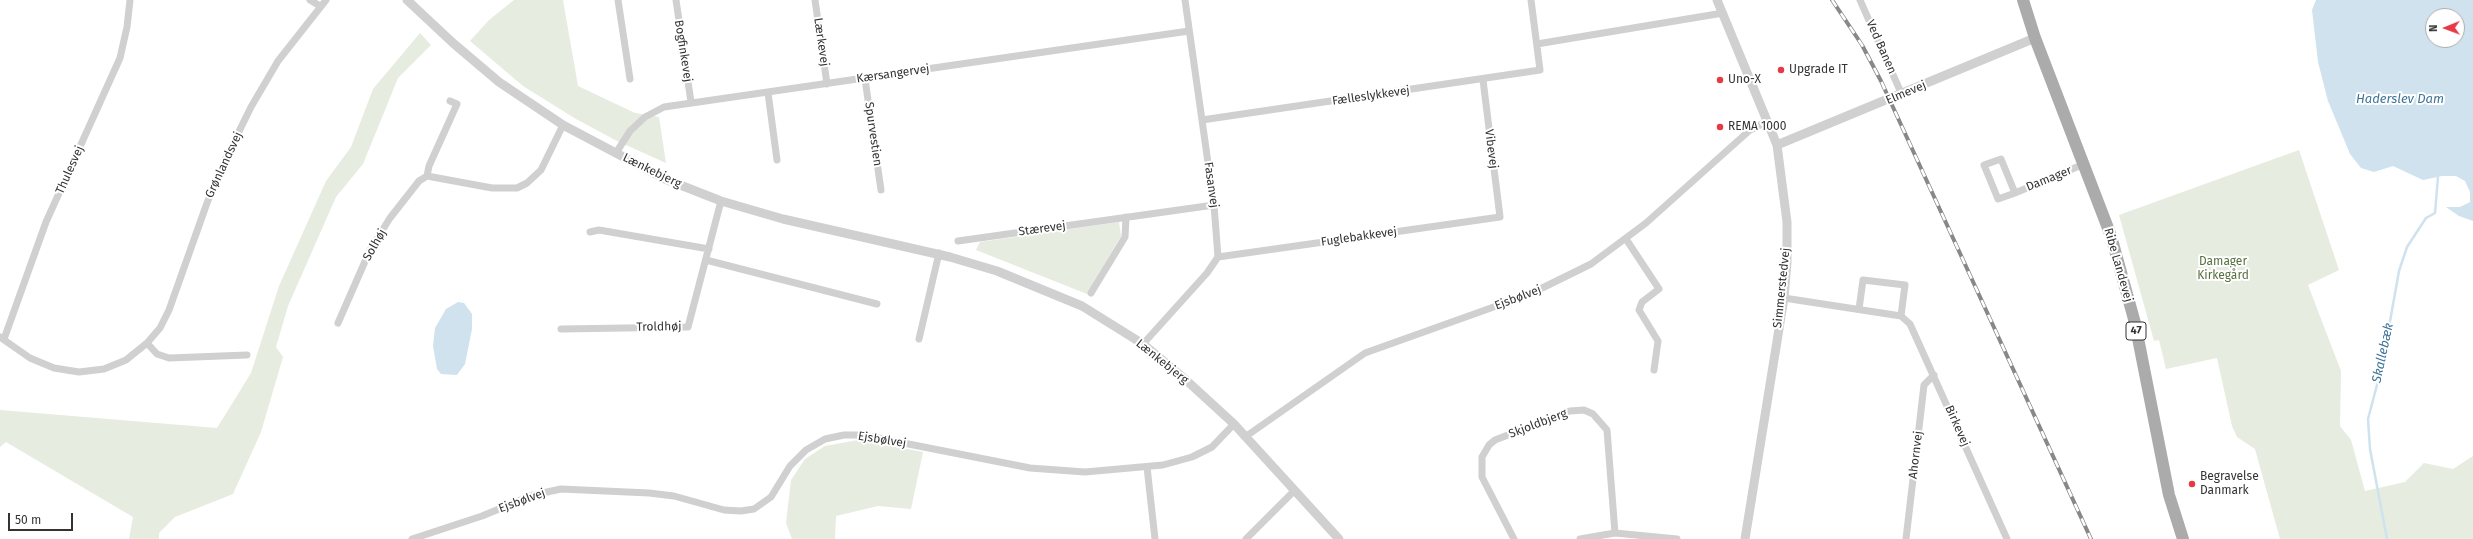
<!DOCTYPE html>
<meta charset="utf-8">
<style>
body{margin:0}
#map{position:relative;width:2473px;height:539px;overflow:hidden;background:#fff;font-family:"Fira Sans",sans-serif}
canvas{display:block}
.north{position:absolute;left:2425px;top:8px;width:40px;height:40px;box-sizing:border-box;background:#fff;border:1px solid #adadad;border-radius:50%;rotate:269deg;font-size:11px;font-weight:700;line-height:16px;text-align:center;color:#333}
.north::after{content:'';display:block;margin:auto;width:14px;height:18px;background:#e63946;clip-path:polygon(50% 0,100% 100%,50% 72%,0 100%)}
.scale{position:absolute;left:8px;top:513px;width:65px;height:18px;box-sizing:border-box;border:2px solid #333;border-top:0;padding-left:5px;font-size:12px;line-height:14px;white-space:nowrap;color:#333;-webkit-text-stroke:3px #fff;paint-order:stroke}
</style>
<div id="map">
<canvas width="2473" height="539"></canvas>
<div class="north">N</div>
<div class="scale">50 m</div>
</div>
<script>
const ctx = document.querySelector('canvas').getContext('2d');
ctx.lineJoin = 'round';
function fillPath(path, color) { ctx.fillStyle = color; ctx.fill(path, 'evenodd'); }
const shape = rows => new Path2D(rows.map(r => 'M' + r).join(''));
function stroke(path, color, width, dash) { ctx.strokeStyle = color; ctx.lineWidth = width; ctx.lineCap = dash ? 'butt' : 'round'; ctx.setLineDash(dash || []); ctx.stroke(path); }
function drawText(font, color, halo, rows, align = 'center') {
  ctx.font = font + ' "Fira Sans",sans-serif'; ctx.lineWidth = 4; ctx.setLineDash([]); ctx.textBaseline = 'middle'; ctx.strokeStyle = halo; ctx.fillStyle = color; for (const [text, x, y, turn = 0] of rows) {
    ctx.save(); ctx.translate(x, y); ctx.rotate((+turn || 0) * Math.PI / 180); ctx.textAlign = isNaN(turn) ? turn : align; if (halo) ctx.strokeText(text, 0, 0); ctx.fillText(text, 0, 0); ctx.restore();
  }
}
const green = shape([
 [514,0,563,0,578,86,635,113,659,117,666,163,617,141,576,119,523,86,470,41,489,20],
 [420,33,431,45,398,78,363,164,336,197,288,306,276,347,283,357,261,432,233,494,175,517,159,533,159,539,129,539,133,517,6,442,0,447,0,410,217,428,251,373,279,286,326,181,351,147,373,89],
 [2299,150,2339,270,2308,285,2341,371,2340,426,2351,440,2365,491,2405,482,2424,463,2453,469,2473,456,2473,539,2280,539,2255,449,2237,437,2232,426,2217,358,2166,369,2159,340,2154,341,2119,215],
 [1119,222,1121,236,1087,294,976,250,980,242],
 [858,440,923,452,911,509,878,506,836,516,835,539,792,539,786,523,791,480,805,459,825,446]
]);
const water = shape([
 [2316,0,2473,0,2473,221,2459,216,2446,207,2460,207,2470,202,2470,192,2465,181,2456,176,2442,176,2423,180,2393,166,2374,172,2361,168,2350,154,2328,101,2318,62,2312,10],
 [2433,16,2457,16,2457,40,2433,40],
 [458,302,464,303,472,314,472,329,465,364,457,375,441,374,437,369,433,346,435,328,446,309]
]);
const stream = shape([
 [2387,539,2370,449,2368,419,2382,366,2399,271,2407,247,2426,218,2435,213,2438,177]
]);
const minor = shape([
 [310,0,320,6],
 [618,0,630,79],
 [676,0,691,102],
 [815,0,827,84],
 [1860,0,1902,95],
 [1537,44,1723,13],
 [865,79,881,190],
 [768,93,777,160],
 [1202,120,1540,70,1531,0],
 [616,153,630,131,645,117,664,107,1189,31],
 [427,176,429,166,457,104,450,101],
 [2015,193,2001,159,1984,165,1998,199,2015,193,2084,164],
 [590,232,599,230,709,249],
 [1626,239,1659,289,1642,302,1639,310,1658,341,1654,370],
 [958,241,1214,205],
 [1218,257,1500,217,1483,80],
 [706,260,877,304],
 [1091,293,1125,237,1126,217],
 [1784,298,1901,316,1910,324,2007,539],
 [1859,309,1863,280,1905,285,1901,316],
 [338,323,370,250,390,218,419,181,427,176,492,188,517,188,527,183,541,170,563,125],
 [561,329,688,327,721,201],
 [0,337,30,358,54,368,79,372,104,369,126,360,147,343,160,328,169,310,207,203,225,160,251,107,278,61,326,0],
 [4,339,46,222,120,58,127,27,130,0],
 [919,339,939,253],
 [147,343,157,354,169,358,247,355],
 [1143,344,1207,273,1218,257,1214,205,1185,0],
 [1245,437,1365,353,1530,294,1591,264,1646,223,1750,130,1768,121],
 [1147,467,1155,539],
 [412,539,482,516,533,495,561,489,649,493,674,496,724,510,741,511,754,509,771,497,790,466,806,450,825,439,844,435,863,435,1030,468,1085,472,1163,465,1192,457,1212,447,1234,424],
 [1246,539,1294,491],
 [1514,539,1482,477,1482,457,1489,445,1495,440,1570,411,1584,410,1593,414,1607,430,1615,533],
 [1580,539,1615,533,1677,539],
 [1906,539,1924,385,1934,375]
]);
const tertiary = shape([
 [407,0,453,43,499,82,563,125,665,179,721,201,783,219,950,257,997,271,1082,306,1143,344,1186,380,1234,424,1339,539],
 [1717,0,1777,145,1787,222,1787,262,1784,298,1745,539],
 [1777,145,2035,38]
]);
const primary = shape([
 [2023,0,2035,38,2111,236,2135,323,2169,495,2183,539]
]);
const rail = shape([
 [1832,0,1862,45,1881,81,2091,539]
]);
const markers = [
 [1781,70,4,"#e63946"],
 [1720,80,4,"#e63946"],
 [1720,127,4,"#e63946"],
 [2192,484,4,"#e63946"]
];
const shields = [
 [2136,331,20]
];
const shieldNames = [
 ["47",2136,331]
];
const streetNames = [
 ["Lærkevej",821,42,82],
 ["Ved Banen",1881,47,66],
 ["Bogfinkevej",683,51,81],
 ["Kærsangervej",893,74,-8],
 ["Elmevej",1906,93,-23],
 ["Fælleslykkevej",1371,96,-8],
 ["Spurvestien",873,134,82],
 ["Vibevej",1491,149,83],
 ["Grønlandsvej",224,165,-65],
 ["Thulesvej",70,170,-66],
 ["Lænkebjerg",652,171,26],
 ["Damager",2049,179,-22],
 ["Fasanvej",1211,185,82],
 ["Stærevej",1042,229,-8],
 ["Fuglebakkevej",1359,237,-8],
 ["Solhøj",375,245,-60],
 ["Ribe Landevej",2118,265,74],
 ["Simmerstedvej",1782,288,-84],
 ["Ejsbølvej",1518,298,-21],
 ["Troldhøj",659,327,-1],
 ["Lænkebjerg",1162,362,39],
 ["Skjoldbjerg",1538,424,-21],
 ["Birkevej",1957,426,66],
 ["Ejsbølvej",882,440,9],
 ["Ahornvej",1916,455,-83],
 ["Ejsbølvej",522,501,-20]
];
const poiNames = [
 ["Upgrade IT",1789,70],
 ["Uno-X",1728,80],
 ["REMA 1000",1728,127],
 ["Begravelse",2200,477],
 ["Danmark",2200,491]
];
const parkNames = [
 ["Damager",2223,262],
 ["Kirkegård",2223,276]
];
const waterNames = [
 ["Haderslev Dam",2400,99],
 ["Skallebæk",2383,353,-78]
];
fillPath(green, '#e6ecdf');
fillPath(water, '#cfe2ee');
stroke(stream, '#cfe2ee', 2.5);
stroke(minor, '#d0d0d0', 7);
stroke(tertiary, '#d0d0d0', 9);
stroke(primary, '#ababab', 12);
stroke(rail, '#888', 4);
stroke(rail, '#fff', 2.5, [8]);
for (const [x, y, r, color] of markers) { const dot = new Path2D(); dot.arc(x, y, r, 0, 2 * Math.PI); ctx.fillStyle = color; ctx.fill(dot); stroke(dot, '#fff', 1.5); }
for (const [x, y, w] of shields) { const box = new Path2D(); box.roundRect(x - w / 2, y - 9, w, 18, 3); ctx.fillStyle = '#fff'; ctx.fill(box); stroke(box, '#333', 1); }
drawText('bold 11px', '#333', null, shieldNames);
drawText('12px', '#333', '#fff', streetNames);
drawText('12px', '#333', '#fff', poiNames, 'left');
drawText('12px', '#56703f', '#fff', parkNames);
drawText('italic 13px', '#3f7597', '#fff', waterNames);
</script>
